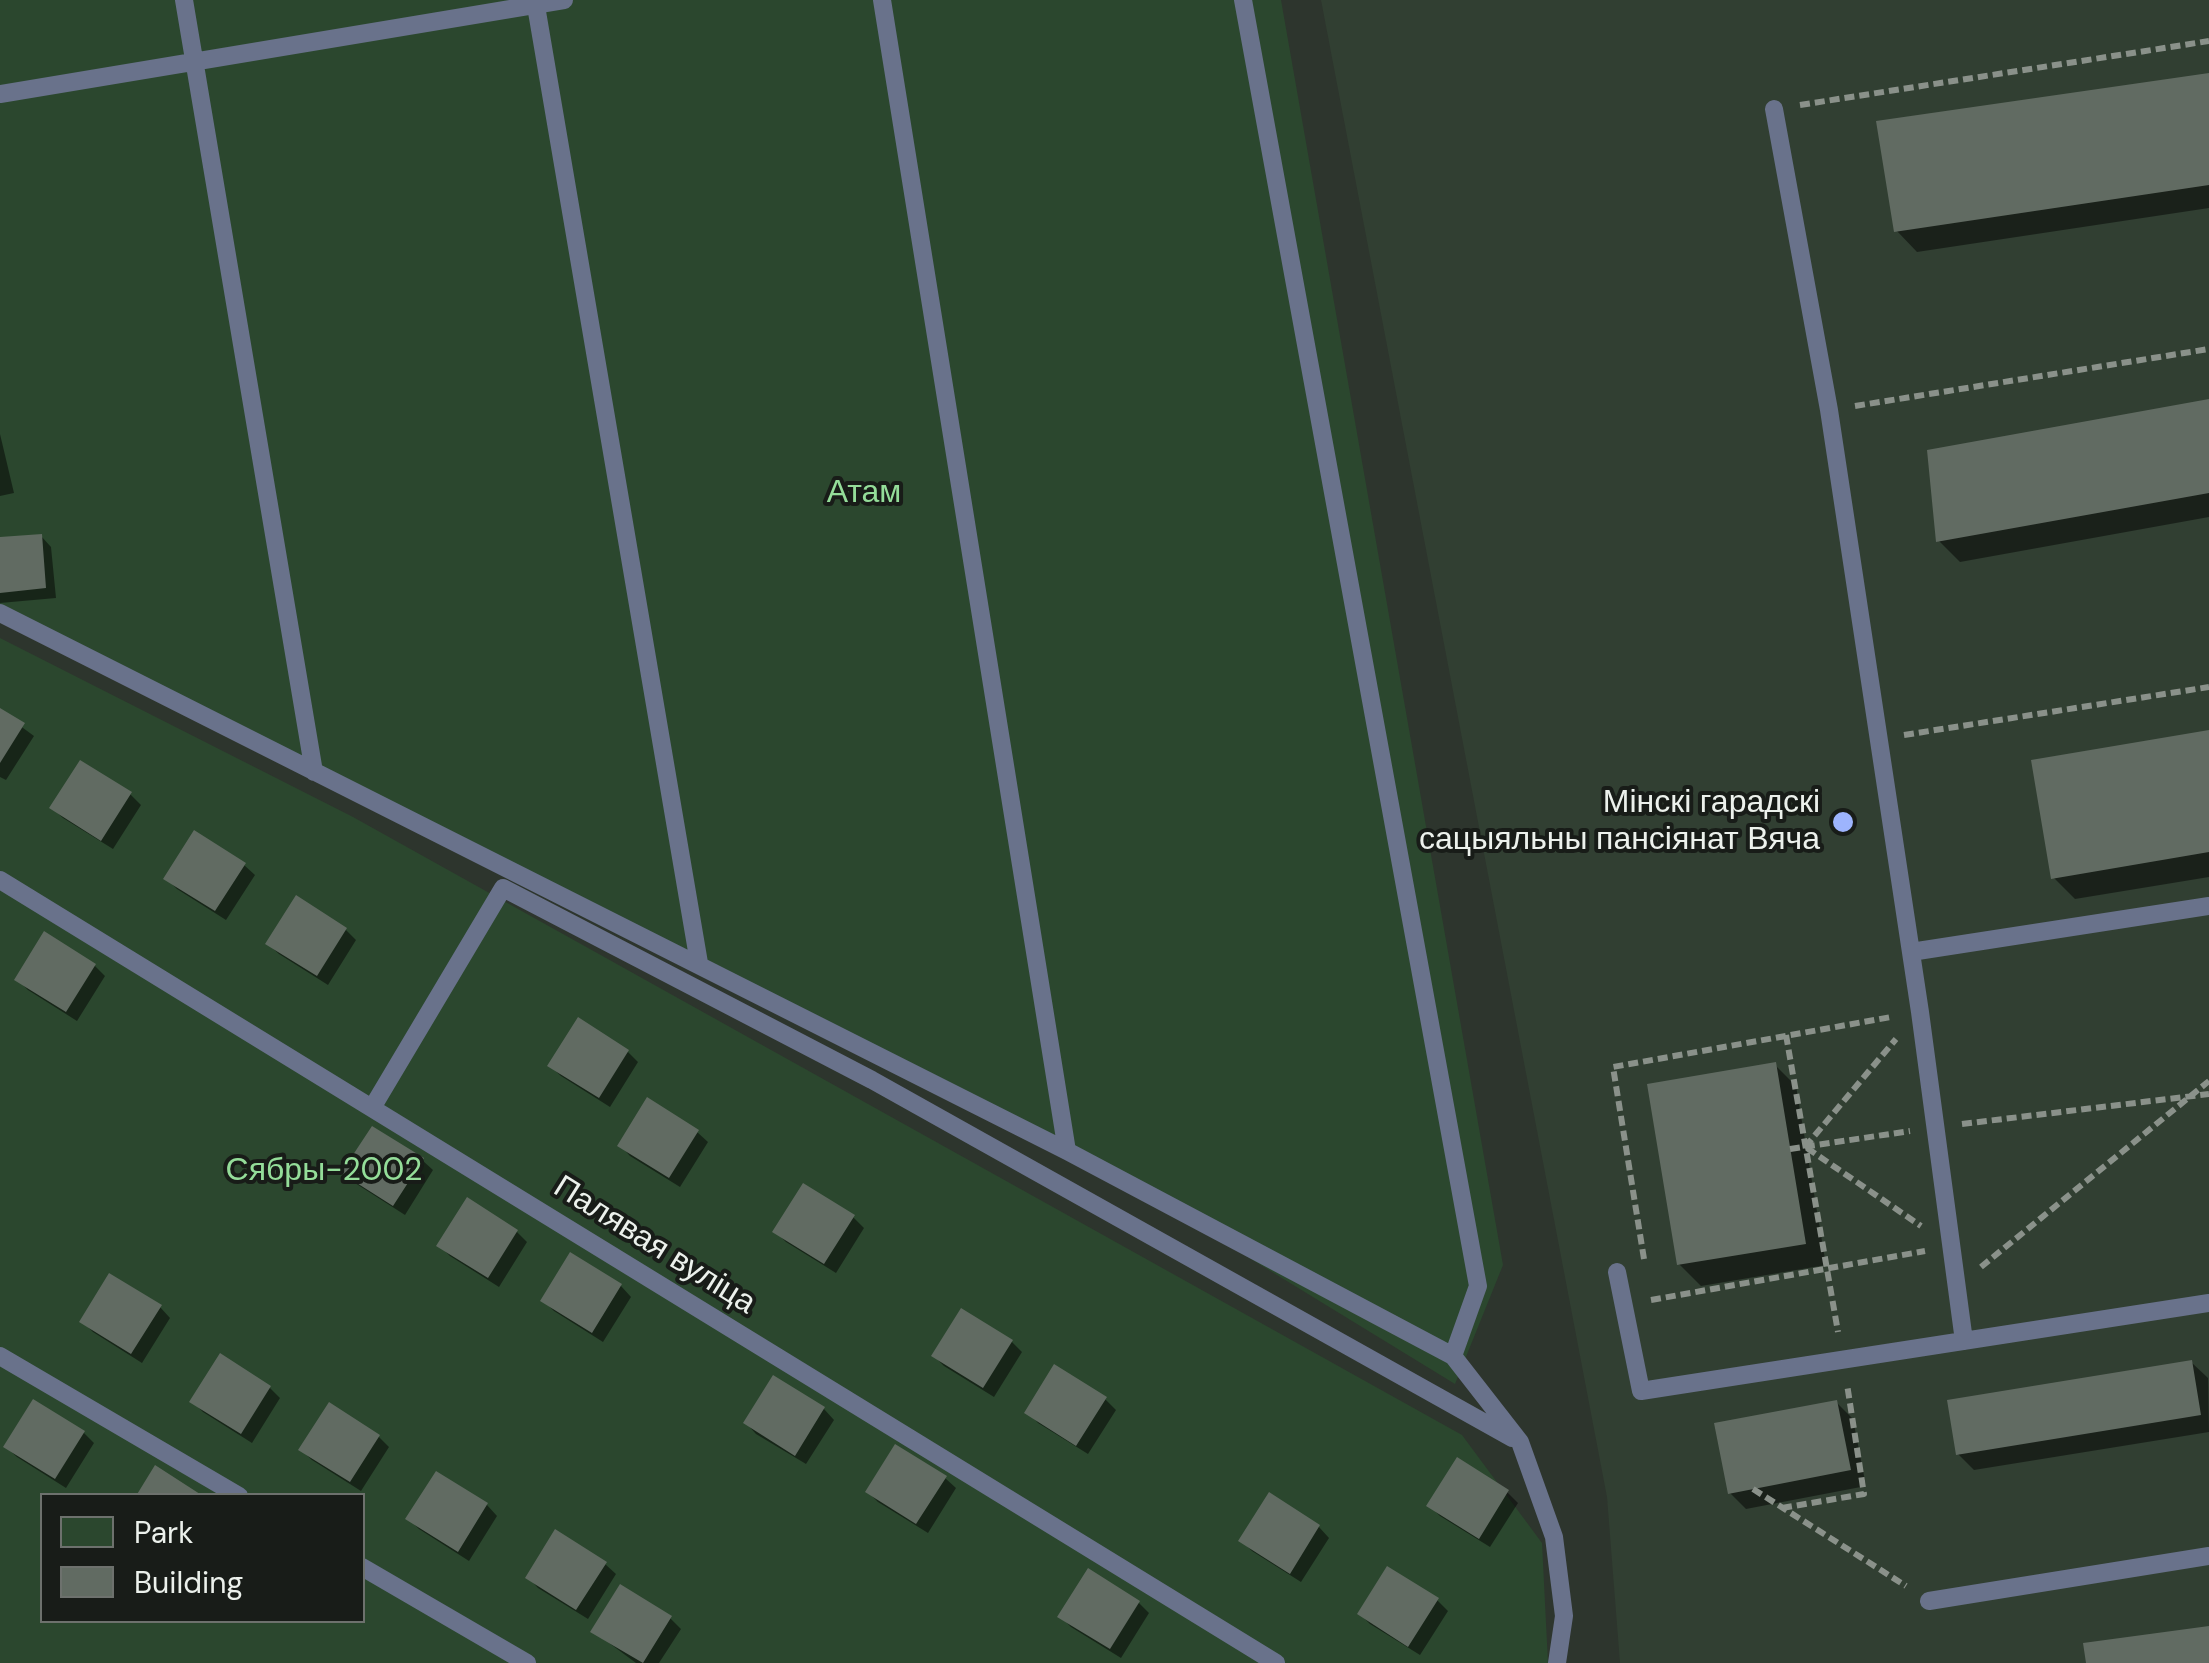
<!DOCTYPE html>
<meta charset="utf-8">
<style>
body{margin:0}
#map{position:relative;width:2209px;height:1663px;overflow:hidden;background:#2d352d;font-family:"DM Sans",sans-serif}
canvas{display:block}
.legend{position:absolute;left:40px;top:1493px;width:325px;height:130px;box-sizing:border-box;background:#181c18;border:2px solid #6d716d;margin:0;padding:12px 18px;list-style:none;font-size:30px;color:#ecf1ec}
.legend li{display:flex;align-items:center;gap:20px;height:50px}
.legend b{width:50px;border:2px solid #6d716d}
</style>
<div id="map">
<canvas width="2209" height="1663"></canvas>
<ul class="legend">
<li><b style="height:28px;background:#2b472e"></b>Park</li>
<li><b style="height:28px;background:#616b62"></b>Building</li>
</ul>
</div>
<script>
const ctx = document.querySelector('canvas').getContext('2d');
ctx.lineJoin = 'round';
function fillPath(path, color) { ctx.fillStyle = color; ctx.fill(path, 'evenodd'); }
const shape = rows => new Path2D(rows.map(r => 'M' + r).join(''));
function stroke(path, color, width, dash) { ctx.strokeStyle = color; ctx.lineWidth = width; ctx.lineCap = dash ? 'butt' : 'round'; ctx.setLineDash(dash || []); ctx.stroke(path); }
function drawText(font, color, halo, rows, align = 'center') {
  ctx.font = font + ' "DM Sans",sans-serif'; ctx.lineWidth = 8; ctx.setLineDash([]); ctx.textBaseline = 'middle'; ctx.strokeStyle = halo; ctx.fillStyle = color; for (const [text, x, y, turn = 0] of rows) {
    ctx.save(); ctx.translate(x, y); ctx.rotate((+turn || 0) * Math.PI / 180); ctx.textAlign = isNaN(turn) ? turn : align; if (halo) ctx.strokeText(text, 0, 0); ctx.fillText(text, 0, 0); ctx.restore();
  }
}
const built = shape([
 [1321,0,2209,0,2209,1663,1620,1663,1607,1497]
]);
const green = shape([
 [0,0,1281,0,1503,1265,1455,1384,1099,1166,0,618],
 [0,638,353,817,1462,1435,1542,1543,1548,1663,0,1663],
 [42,1496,362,1496,362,1620,42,1620]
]);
const shadow = shape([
 [2209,75,2209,208,1917,252,1896,230],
 [2209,401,2209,517,1960,562,1939,541],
 [0,434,14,493,0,496],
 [41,536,51,547,56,598,0,603,0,540],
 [0,711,34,736,6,780,0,777],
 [2209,733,2209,877,2075,899,2053,877],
 [130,794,141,805,113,849,63,818,52,808],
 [244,865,255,875,226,920,177,889,166,878],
 [346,930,356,940,328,985,279,954,268,944],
 [95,966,105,976,77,1021,28,990,17,979],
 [628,1052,638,1062,610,1107,561,1076,550,1066],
 [1775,1065,1796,1086,1826,1265,1701,1286,1679,1264],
 [697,1132,708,1142,680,1187,630,1156,620,1145],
 [422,1160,433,1170,405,1215,355,1183,345,1173],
 [853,1217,864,1228,836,1273,786,1242,775,1231],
 [517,1232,527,1242,499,1287,450,1256,439,1245],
 [571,1256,621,1286,631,1297,603,1342,554,1311,543,1300],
 [160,1307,170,1318,142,1363,93,1332,82,1321],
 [962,1311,1012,1342,1022,1352,994,1397,944,1366,934,1356],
 [2191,1362,2208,1378,2209,1432,1974,1470,1958,1454],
 [270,1388,280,1398,252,1443,203,1412,192,1401],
 [1105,1399,1116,1410,1088,1454,1038,1423,1028,1412],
 [1837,1403,1853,1419,1866,1486,1746,1509,1730,1493],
 [824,1409,834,1420,806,1464,756,1434,746,1423],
 [84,1433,94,1443,66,1488,17,1457,6,1447],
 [379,1437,389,1447,361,1491,312,1460,301,1450],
 [437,1475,487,1505,497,1516,469,1561,419,1529,409,1519],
 [945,1478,956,1488,928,1533,878,1502,868,1492],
 [1507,1492,1518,1503,1490,1547,1440,1516,1429,1505],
 [1269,1496,1319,1527,1329,1538,1301,1582,1252,1551,1241,1540],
 [605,1564,616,1574,588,1619,538,1588,528,1577],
 [1437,1600,1448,1611,1420,1655,1370,1624,1360,1614],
 [1139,1603,1149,1613,1121,1658,1071,1627,1061,1617],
 [670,1618,681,1629,659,1663,636,1663,593,1631]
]);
const building = shape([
 [2209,73,2209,185,1894,232,1876,121],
 [2209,399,2209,493,1936,542,1927,450],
 [42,534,46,588,0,593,0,537],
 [0,708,25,723,0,763],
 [2209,730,2209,852,2051,879,2031,760],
 [80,760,132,792,101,841,49,808],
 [194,830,246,863,215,911,163,879],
 [296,895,347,928,317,976,265,944],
 [44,931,96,964,66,1012,14,980],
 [578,1017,629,1050,599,1098,547,1066],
 [1776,1062,1806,1244,1677,1265,1647,1084],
 [647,1097,699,1130,669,1178,617,1146],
 [372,1126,424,1158,393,1206,341,1173],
 [803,1183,855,1215,824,1264,772,1232],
 [467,1197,518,1230,488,1278,436,1246],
 [570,1252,622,1284,592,1333,540,1301],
 [109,1273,162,1305,131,1354,79,1322],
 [961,1308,1013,1340,983,1388,931,1356],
 [220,1353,271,1386,241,1434,189,1402],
 [2192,1360,2201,1415,1956,1455,1947,1400],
 [1054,1364,1107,1397,1076,1446,1024,1413],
 [773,1375,825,1407,795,1456,743,1423],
 [33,1399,85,1431,55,1479,3,1447],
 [1837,1400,1851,1470,1728,1494,1714,1423],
 [329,1402,380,1435,350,1482,298,1450],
 [895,1444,947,1476,916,1524,865,1492],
 [1457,1457,1509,1490,1479,1539,1426,1506],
 [155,1465,203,1496,136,1496],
 [436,1471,488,1503,458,1552,405,1519],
 [1269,1492,1320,1525,1290,1574,1238,1541],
 [555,1529,607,1562,576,1610,525,1578],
 [1387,1566,1439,1598,1408,1647,1357,1614],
 [1088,1568,1140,1601,1110,1649,1057,1617],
 [620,1584,672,1616,643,1663,590,1632],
 [2209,1626,2209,1663,2086,1663,2083,1643]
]);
const path = shape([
 [1800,105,2209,41],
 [1855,406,2209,349],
 [1904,735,2209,687],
 [1786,1035,1838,1332],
 [1962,1124,2209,1094],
 [1805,1147,1896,1039],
 [1807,1148,1921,1226],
 [1790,1149,1910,1131],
 [1644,1259,1613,1067,1891,1017],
 [1981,1267,2209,1081],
 [1651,1300,1925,1251],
 [1753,1489,1906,1586],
 [1782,1508,1864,1494,1847,1384]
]);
const lane = shape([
 [184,0,314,772],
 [535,0,699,963],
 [882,0,1067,1151],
 [1243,0,1478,1286,1453,1356,1520,1442,1554,1537,1564,1616,1557,1663],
 [0,94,564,0],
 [1774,109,1829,410,1920,1012,1964,1341],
 [0,613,1067,1151,1453,1356],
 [0,880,1276,1663],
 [1911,952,2209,906],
 [372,1108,503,888,872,1080,1512,1438],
 [1617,1272,1641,1391,2209,1303],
 [0,1356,239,1496],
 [362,1567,527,1663],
 [1929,1601,2209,1556]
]);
const markers = [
 [1843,822,12,"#9db4fd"]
];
const parkNames = [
 ["Атам",864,494],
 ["Сябры-2002",324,1172]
];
const poiNames = [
 ["Мінскі гарадскі",1820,804],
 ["сацыяльны пансіянат Вяча",1820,841]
];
const streetNames = [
 ["Палявая вуліца",654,1246,32]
];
fillPath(built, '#313f32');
fillPath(green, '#2b472e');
fillPath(shadow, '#0007');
fillPath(building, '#616b62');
stroke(path, '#8a918a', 6, [10, 5]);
stroke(lane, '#69728b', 18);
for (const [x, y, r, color] of markers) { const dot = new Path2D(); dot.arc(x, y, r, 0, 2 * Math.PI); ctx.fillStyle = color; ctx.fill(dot); stroke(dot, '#181c18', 4); }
drawText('32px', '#94dd99', '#181c18', parkNames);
drawText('32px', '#ecf1ec', '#181c18', poiNames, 'right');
drawText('32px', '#ecf1ec', '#181c18', streetNames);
</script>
